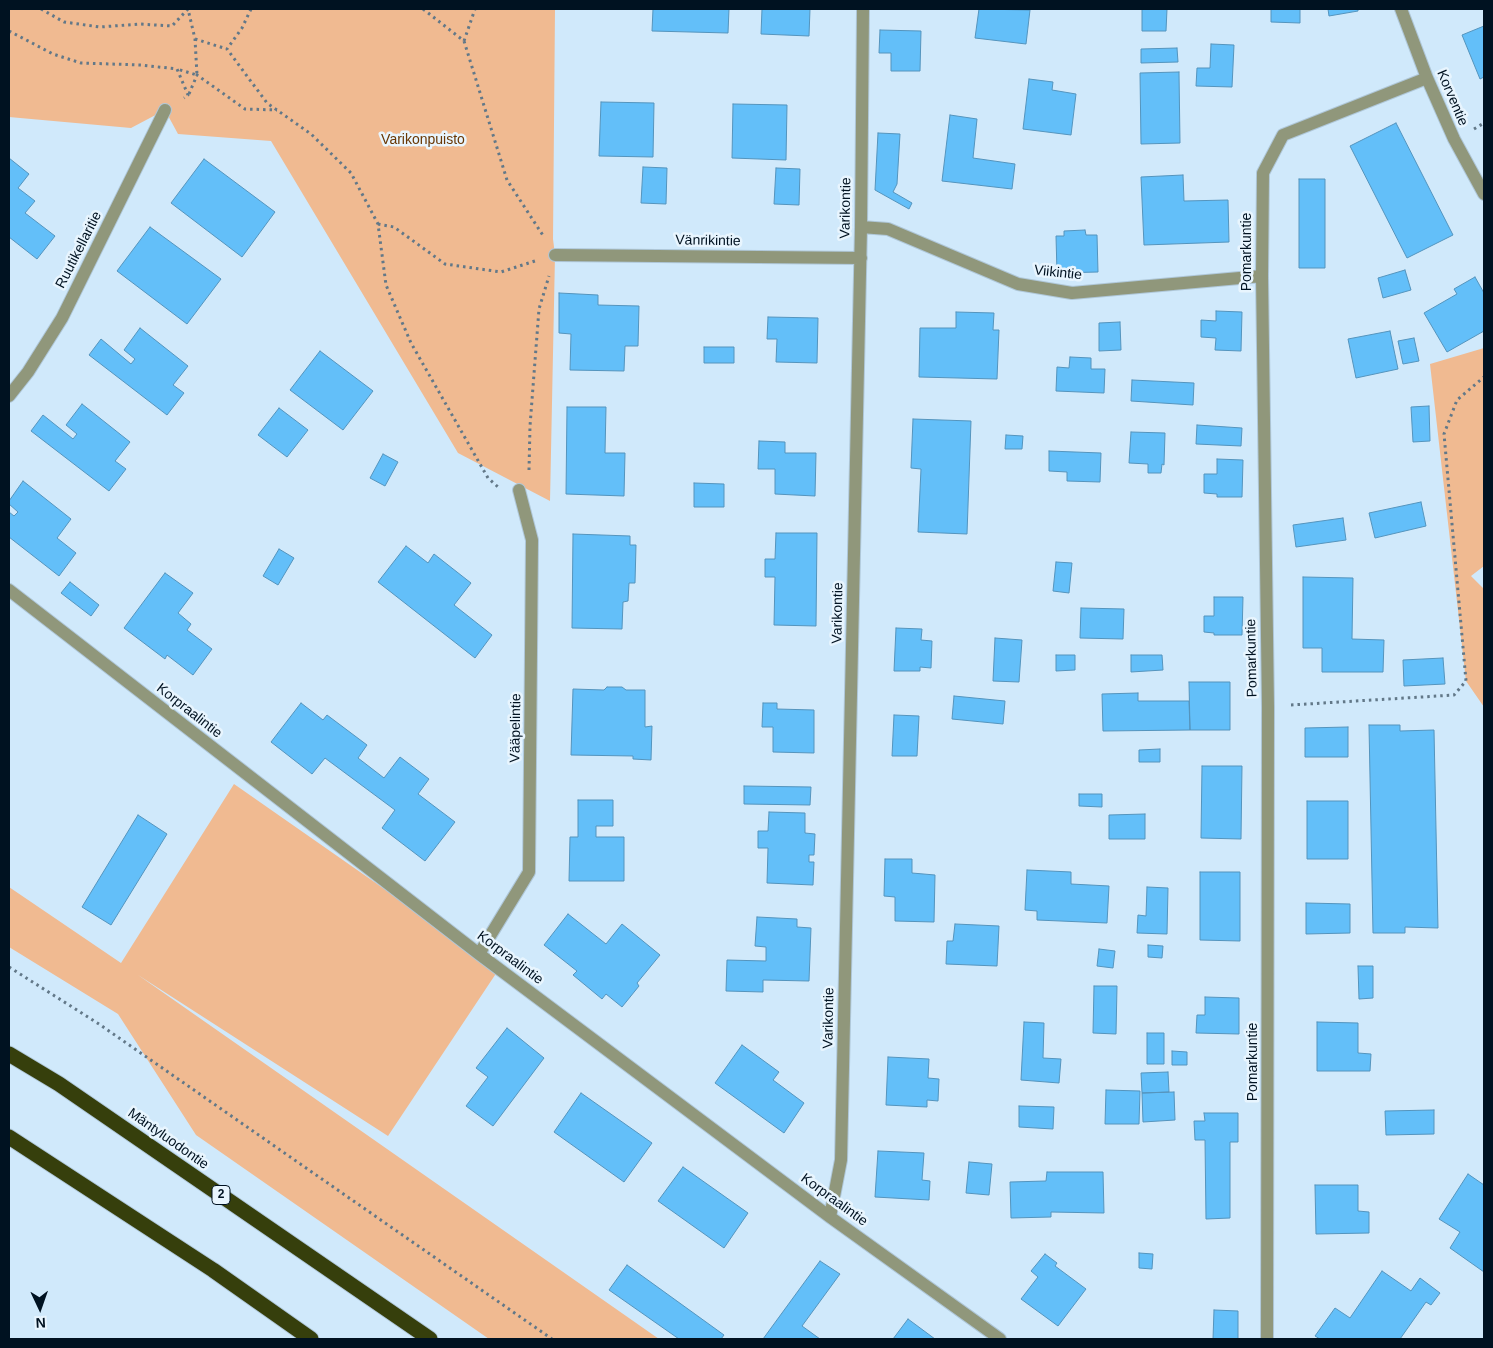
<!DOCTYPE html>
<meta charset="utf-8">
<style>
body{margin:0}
#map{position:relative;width:1493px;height:1348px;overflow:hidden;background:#d0e9fb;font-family:Arial,sans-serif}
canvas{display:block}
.frame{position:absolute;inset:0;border:10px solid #001221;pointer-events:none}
.north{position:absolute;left:15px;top:1283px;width:50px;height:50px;-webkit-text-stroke:4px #e8f5fe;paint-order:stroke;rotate:177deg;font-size:14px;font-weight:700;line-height:20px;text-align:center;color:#001221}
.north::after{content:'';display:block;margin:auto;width:18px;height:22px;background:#001221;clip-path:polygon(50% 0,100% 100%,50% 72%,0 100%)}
</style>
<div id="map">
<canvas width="1493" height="1348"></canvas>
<div class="frame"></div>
<div class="north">N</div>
</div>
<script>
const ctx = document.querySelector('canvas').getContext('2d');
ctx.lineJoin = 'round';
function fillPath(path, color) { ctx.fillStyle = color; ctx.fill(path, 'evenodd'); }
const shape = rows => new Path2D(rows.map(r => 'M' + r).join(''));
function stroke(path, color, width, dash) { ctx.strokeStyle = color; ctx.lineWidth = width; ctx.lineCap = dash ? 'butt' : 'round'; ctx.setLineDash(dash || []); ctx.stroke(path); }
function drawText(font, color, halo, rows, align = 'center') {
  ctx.font = font + ' Arial,sans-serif'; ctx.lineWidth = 5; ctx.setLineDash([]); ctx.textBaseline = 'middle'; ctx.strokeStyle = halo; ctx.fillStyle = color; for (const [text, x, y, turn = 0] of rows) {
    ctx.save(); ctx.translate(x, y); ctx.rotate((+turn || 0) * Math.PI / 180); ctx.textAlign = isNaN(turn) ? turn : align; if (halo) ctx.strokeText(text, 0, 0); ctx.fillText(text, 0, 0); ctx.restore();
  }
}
const green = shape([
 [9,9,555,9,553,239,555,255,550,501,458,453,271,141,178,134,165,110,131,128,9,117],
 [1484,348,1484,566,1471,576,1484,589,1484,707,1466,681,1430,364],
 [234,784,499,969,388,1136,138,975,659,1339,489,1339,196,1135,118,1014,9,947,9,887,121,963]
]);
const building = shape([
 [653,9,729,9,728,33,652,31,653,9],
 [762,9,810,9,809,36,761,34,762,9],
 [979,9,1030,10,1026,44,975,38,979,9],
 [1142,9,1167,9,1166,31,1142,31,1142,9],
 [1271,9,1300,9,1300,23,1271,22,1271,9],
 [1328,9,1358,9,1358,11,1329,16,1328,9],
 [1484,26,1484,77,1480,79,1462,35,1484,26],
 [880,30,921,31,920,71,891,71,891,53,879,53,880,30],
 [1211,44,1234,45,1232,87,1196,86,1197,68,1210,68,1211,44],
 [1177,48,1178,62,1141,63,1141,49,1177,48],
 [1179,72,1180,143,1141,144,1140,73,1179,72],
 [1029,79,1053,82,1052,90,1076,94,1071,135,1023,129,1029,79],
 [601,102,654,103,653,157,599,156,601,102],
 [733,104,787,105,786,160,732,158,733,104],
 [950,115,977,119,973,158,1015,164,1012,189,942,181,950,115],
 [1396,123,1453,235,1407,258,1350,146,1396,123],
 [878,133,900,134,897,184,893,192,912,203,909,209,875,190,878,133],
 [9,158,29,174,18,188,35,201,25,213,55,236,37,259,9,237,9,158],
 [204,159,275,212,242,257,171,203,204,159],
 [643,167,667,168,666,204,641,203,643,167],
 [776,168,800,169,799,205,774,204,776,168],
 [1183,175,1184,201,1228,200,1229,242,1144,245,1141,177,1183,175],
 [1299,179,1325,179,1325,268,1299,268,1299,179],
 [150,227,221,279,187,324,117,271,150,227],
 [1085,230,1086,235,1097,235,1098,272,1057,273,1056,236,1064,236,1064,231,1085,230],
 [1405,270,1411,290,1383,298,1378,278,1405,270],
 [1475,277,1484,293,1484,331,1447,352,1424,313,1457,294,1454,289,1475,277],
 [559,293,598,295,598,305,639,306,638,346,625,346,624,371,570,370,571,334,559,333,559,293],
 [1216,311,1242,312,1241,351,1215,350,1216,338,1201,337,1201,320,1216,321,1216,311],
 [956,312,994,313,993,330,999,330,997,379,919,377,920,328,956,328,956,312],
 [768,317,818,318,817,363,776,362,777,339,767,339,768,317],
 [1120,322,1121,350,1099,351,1099,323,1120,322],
 [140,328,188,366,173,385,184,393,167,415,89,355,101,339,131,364,135,359,124,350,140,328],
 [1390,331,1398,369,1356,378,1348,339,1390,331],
 [1414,338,1419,361,1403,364,1398,341,1414,338],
 [704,347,734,347,734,363,704,363,704,347],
 [320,351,373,391,343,430,290,390,320,351],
 [1070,357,1091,358,1091,369,1105,369,1104,393,1056,391,1057,367,1069,368,1070,357],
 [1132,380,1194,383,1193,405,1131,401,1132,380],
 [82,404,130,442,115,461,126,469,109,491,31,431,43,415,73,439,77,434,66,425,82,404],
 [1429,406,1430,441,1413,442,1411,407,1429,406],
 [567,407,606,407,605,453,625,453,624,496,566,494,567,407],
 [279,408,308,430,287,457,258,435,279,408],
 [913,419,971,421,967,534,918,532,921,469,911,468,913,419],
 [1197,425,1242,428,1241,446,1196,444,1197,425],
 [1131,432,1165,433,1164,465,1162,464,1161,473,1148,473,1148,464,1129,463,1131,432],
 [1006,435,1023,436,1022,449,1005,449,1006,435],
 [759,441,785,442,785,453,816,453,815,496,775,494,775,469,758,469,759,441],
 [1049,451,1101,453,1100,482,1067,481,1067,472,1049,471,1049,451],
 [383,454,398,462,385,486,370,478,383,454],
 [1217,459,1243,460,1242,497,1217,497,1217,494,1204,493,1204,474,1217,474,1217,459],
 [23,481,71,519,57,538,76,553,59,576,9,537,9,512,14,516,18,512,9,504,9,501,23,481],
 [694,483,724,484,724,507,694,507,694,483],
 [1421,502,1426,526,1375,538,1369,513,1421,502],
 [1343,518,1346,540,1296,547,1293,525,1343,518],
 [776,533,817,533,816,626,774,625,775,577,765,577,765,559,775,559,776,533],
 [573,534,630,536,630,545,636,545,635,583,629,583,628,601,623,602,622,629,572,628,573,534],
 [406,546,428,563,434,554,471,583,454,605,492,635,475,658,378,582,406,546],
 [279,549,294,558,278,585,263,576,279,549],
 [1056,562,1072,563,1069,593,1053,591,1056,562],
 [165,573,193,593,178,613,191,624,187,630,212,649,193,675,167,655,165,659,124,628,165,573],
 [1303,577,1353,578,1352,639,1384,640,1383,672,1322,672,1322,648,1303,648,1303,577],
 [70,582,99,605,91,616,61,593,70,582],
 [1214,597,1243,597,1242,635,1214,635,1214,633,1204,632,1204,616,1214,616,1214,597],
 [1081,608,1124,609,1123,639,1080,638,1081,608],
 [896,628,922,629,921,640,932,641,931,668,920,667,920,671,894,671,896,628],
 [995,638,1022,640,1019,682,993,681,995,638],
 [1056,655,1075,655,1075,670,1056,671,1056,655],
 [1131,655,1162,655,1163,670,1131,672,1131,655],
 [1443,658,1445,684,1404,686,1403,660,1443,658],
 [1189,682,1230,682,1230,730,1190,730,1189,682],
 [607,687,622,687,626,690,645,690,645,727,652,726,651,760,633,759,633,756,571,755,573,689,604,690,607,687],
 [1138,693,1138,701,1189,701,1190,730,1103,731,1102,694,1138,693],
 [954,696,1005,701,1003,724,952,719,954,696],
 [301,703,323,720,327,715,367,745,358,758,384,778,400,757,429,779,418,794,455,822,425,861,382,828,395,810,325,758,312,774,271,742,301,703],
 [763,703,777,703,777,709,814,710,814,753,773,752,773,727,762,727,763,703],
 [894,715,919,716,917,756,892,756,894,715],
 [1369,725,1400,725,1400,731,1434,730,1438,928,1405,927,1405,933,1373,933,1369,725],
 [1348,727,1348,757,1305,757,1305,728,1348,727],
 [1160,749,1160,762,1139,762,1139,750,1160,749],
 [1202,766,1242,766,1241,839,1201,838,1202,766],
 [744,786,811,787,810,805,744,804,744,786],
 [1079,794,1102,794,1102,807,1079,806,1079,794],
 [578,800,613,800,613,826,596,826,596,837,624,837,624,881,569,881,570,837,578,837,578,800],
 [1307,801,1348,801,1348,859,1307,859,1307,801],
 [769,812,805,813,805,833,815,834,814,855,809,855,809,862,814,862,813,885,767,883,768,848,758,848,758,831,768,831,769,812],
 [1145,814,1145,839,1109,839,1109,815,1145,814],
 [138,815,167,834,111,925,82,907,138,815],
 [885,859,912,859,912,873,935,875,934,922,895,921,895,897,884,896,885,859],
 [1027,870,1071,872,1071,884,1109,886,1107,923,1037,920,1037,911,1025,910,1027,870],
 [1200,872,1240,872,1240,941,1200,940,1200,872],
 [1147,887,1168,888,1167,934,1137,933,1138,915,1146,916,1147,887],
 [1306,903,1350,904,1350,933,1306,934,1306,903],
 [568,914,606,944,622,924,660,955,637,983,639,986,622,1007,606,994,602,999,573,975,577,971,544,945,568,914],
 [757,917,797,919,797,927,811,928,809,981,763,980,763,992,726,991,727,960,766,961,766,947,755,946,757,917],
 [955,924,999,926,997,966,946,964,947,941,953,941,955,924],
 [1148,945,1163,946,1162,958,1148,957,1148,945],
 [1099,949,1115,951,1113,968,1097,966,1099,949],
 [1358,966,1373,966,1373,998,1359,999,1358,966],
 [1094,986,1117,986,1116,1034,1093,1033,1094,986],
 [1205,997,1239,998,1239,1034,1196,1033,1197,1015,1205,1015,1205,997],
 [1024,1022,1044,1023,1043,1058,1061,1059,1059,1083,1021,1080,1024,1022],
 [1317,1022,1358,1023,1358,1053,1371,1054,1370,1071,1317,1071,1317,1022],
 [507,1028,544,1058,493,1126,466,1106,488,1077,476,1068,507,1028],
 [1147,1033,1164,1033,1164,1064,1147,1064,1147,1033],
 [742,1045,779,1072,773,1080,804,1103,784,1133,715,1083,742,1045],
 [1172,1051,1187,1052,1187,1065,1172,1065,1172,1051],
 [888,1057,929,1059,928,1078,939,1079,938,1101,927,1100,927,1107,886,1105,888,1057],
 [1168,1072,1169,1092,1142,1093,1141,1073,1168,1072],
 [1106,1090,1140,1091,1139,1124,1105,1124,1106,1090],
 [1174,1092,1175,1120,1143,1122,1142,1093,1174,1092],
 [581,1093,652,1143,624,1182,554,1132,581,1093],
 [1019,1106,1054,1107,1053,1129,1019,1127,1019,1106],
 [1434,1110,1434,1134,1386,1135,1385,1111,1434,1110],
 [1204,1113,1238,1113,1238,1142,1230,1142,1230,1218,1206,1219,1205,1140,1195,1140,1194,1121,1205,1121,1204,1113],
 [878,1151,924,1153,922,1180,930,1181,929,1200,875,1197,878,1151],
 [969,1162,992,1164,989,1195,966,1193,969,1162],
 [683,1167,748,1213,724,1248,658,1201,683,1167],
 [1047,1172,1103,1172,1104,1213,1051,1212,1051,1217,1011,1218,1010,1182,1046,1181,1047,1172],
 [1468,1174,1484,1185,1484,1272,1450,1248,1460,1232,1439,1219,1468,1174],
 [1315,1185,1358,1185,1358,1211,1369,1212,1369,1233,1316,1234,1315,1185],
 [1139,1253,1153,1254,1152,1269,1139,1268,1139,1253],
 [1045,1254,1057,1263,1055,1266,1086,1289,1058,1326,1021,1299,1038,1277,1031,1271,1045,1254],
 [820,1261,840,1274,802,1326,820,1339,763,1339,820,1261],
 [627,1265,724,1335,721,1339,679,1339,609,1290,627,1265],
 [1382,1271,1411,1291,1420,1278,1440,1293,1431,1305,1426,1302,1400,1339,1320,1339,1315,1336,1335,1308,1350,1318,1382,1271],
 [1214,1310,1238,1311,1238,1339,1213,1339,1214,1310],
 [908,1319,935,1339,893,1339,908,1319]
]);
const path = shape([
 [41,9,64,22,100,27,140,24,172,26,188,9,195,39,197,75,177,69],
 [251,9,242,28,227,49,267,103,311,134,351,173,378,224,386,285,411,343,488,478,498,487],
 [423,9,464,41,507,180,544,237],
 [9,31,53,54,81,63,141,65,177,69,188,95,184,98],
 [195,39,227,49],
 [464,41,475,9],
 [189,94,197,75,245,109,277,110],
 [1474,129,1484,123],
 [378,224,394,227,445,264,501,272,535,261],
 [529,470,530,426,539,309,549,276],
 [1291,705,1454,695,1466,681,1444,434,1457,400,1484,377],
 [9,967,99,1024,552,1339]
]);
const minor = shape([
 [1401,9,1427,78,1454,139,1484,194],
 [861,227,888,229,1018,284,1072,293,1262,276],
 [555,255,861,258],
 [9,396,28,372,62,318,165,110],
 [9,590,479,954,830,1217,1000,1339],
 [479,954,529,872,532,540,519,490],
 [830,1217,841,1160,861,227,863,9],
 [1267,1339,1268,707,1262,276,1263,173,1283,135,1427,78]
]);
const highway = shape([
 [9,1054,59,1084,430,1339],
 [9,1137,213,1270,311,1339]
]);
const shields = [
 [221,1195,18]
];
const shieldNames = [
 ["2",221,1195]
];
const streetNames = [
 ["Korventie",1452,98,67],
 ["Varikontie",846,208,-89],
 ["Vänrikintie",708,241,1],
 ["Ruutikellaritie",79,250,-63],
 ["Pomarkuntie",1247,252,-90],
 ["Viikintie",1058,273,6],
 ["Varikontie",838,613,-89],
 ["Pomarkuntie",1252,658,-91],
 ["Korpraalintie",189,711,38],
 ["Vääpelintie",516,728,-89],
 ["Korpraalintie",510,958,37],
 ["Varikontie",829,1018,-89],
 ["Pomarkuntie",1253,1062,-90],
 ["Mäntyluodontie",168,1139,35],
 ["Korpraalintie",834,1200,36]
];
const parkNames = [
 ["Varikonpuisto",423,140]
];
fillPath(green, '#f0ba91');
fillPath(building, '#63bff9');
stroke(building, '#5494bd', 1);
stroke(minor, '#afc7d8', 14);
stroke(highway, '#afc7d8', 17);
stroke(path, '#627888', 3, [2.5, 4]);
stroke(minor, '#90977b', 12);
stroke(highway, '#363f0c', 15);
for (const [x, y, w] of shields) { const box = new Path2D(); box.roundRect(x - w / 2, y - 9.5, w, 19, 4); ctx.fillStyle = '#e8f5fe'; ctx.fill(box); stroke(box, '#001221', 1); }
drawText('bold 12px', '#001221', null, shieldNames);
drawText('14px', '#001221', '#e8f5fe', streetNames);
drawText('14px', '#683704', '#e8f5fe', parkNames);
</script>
